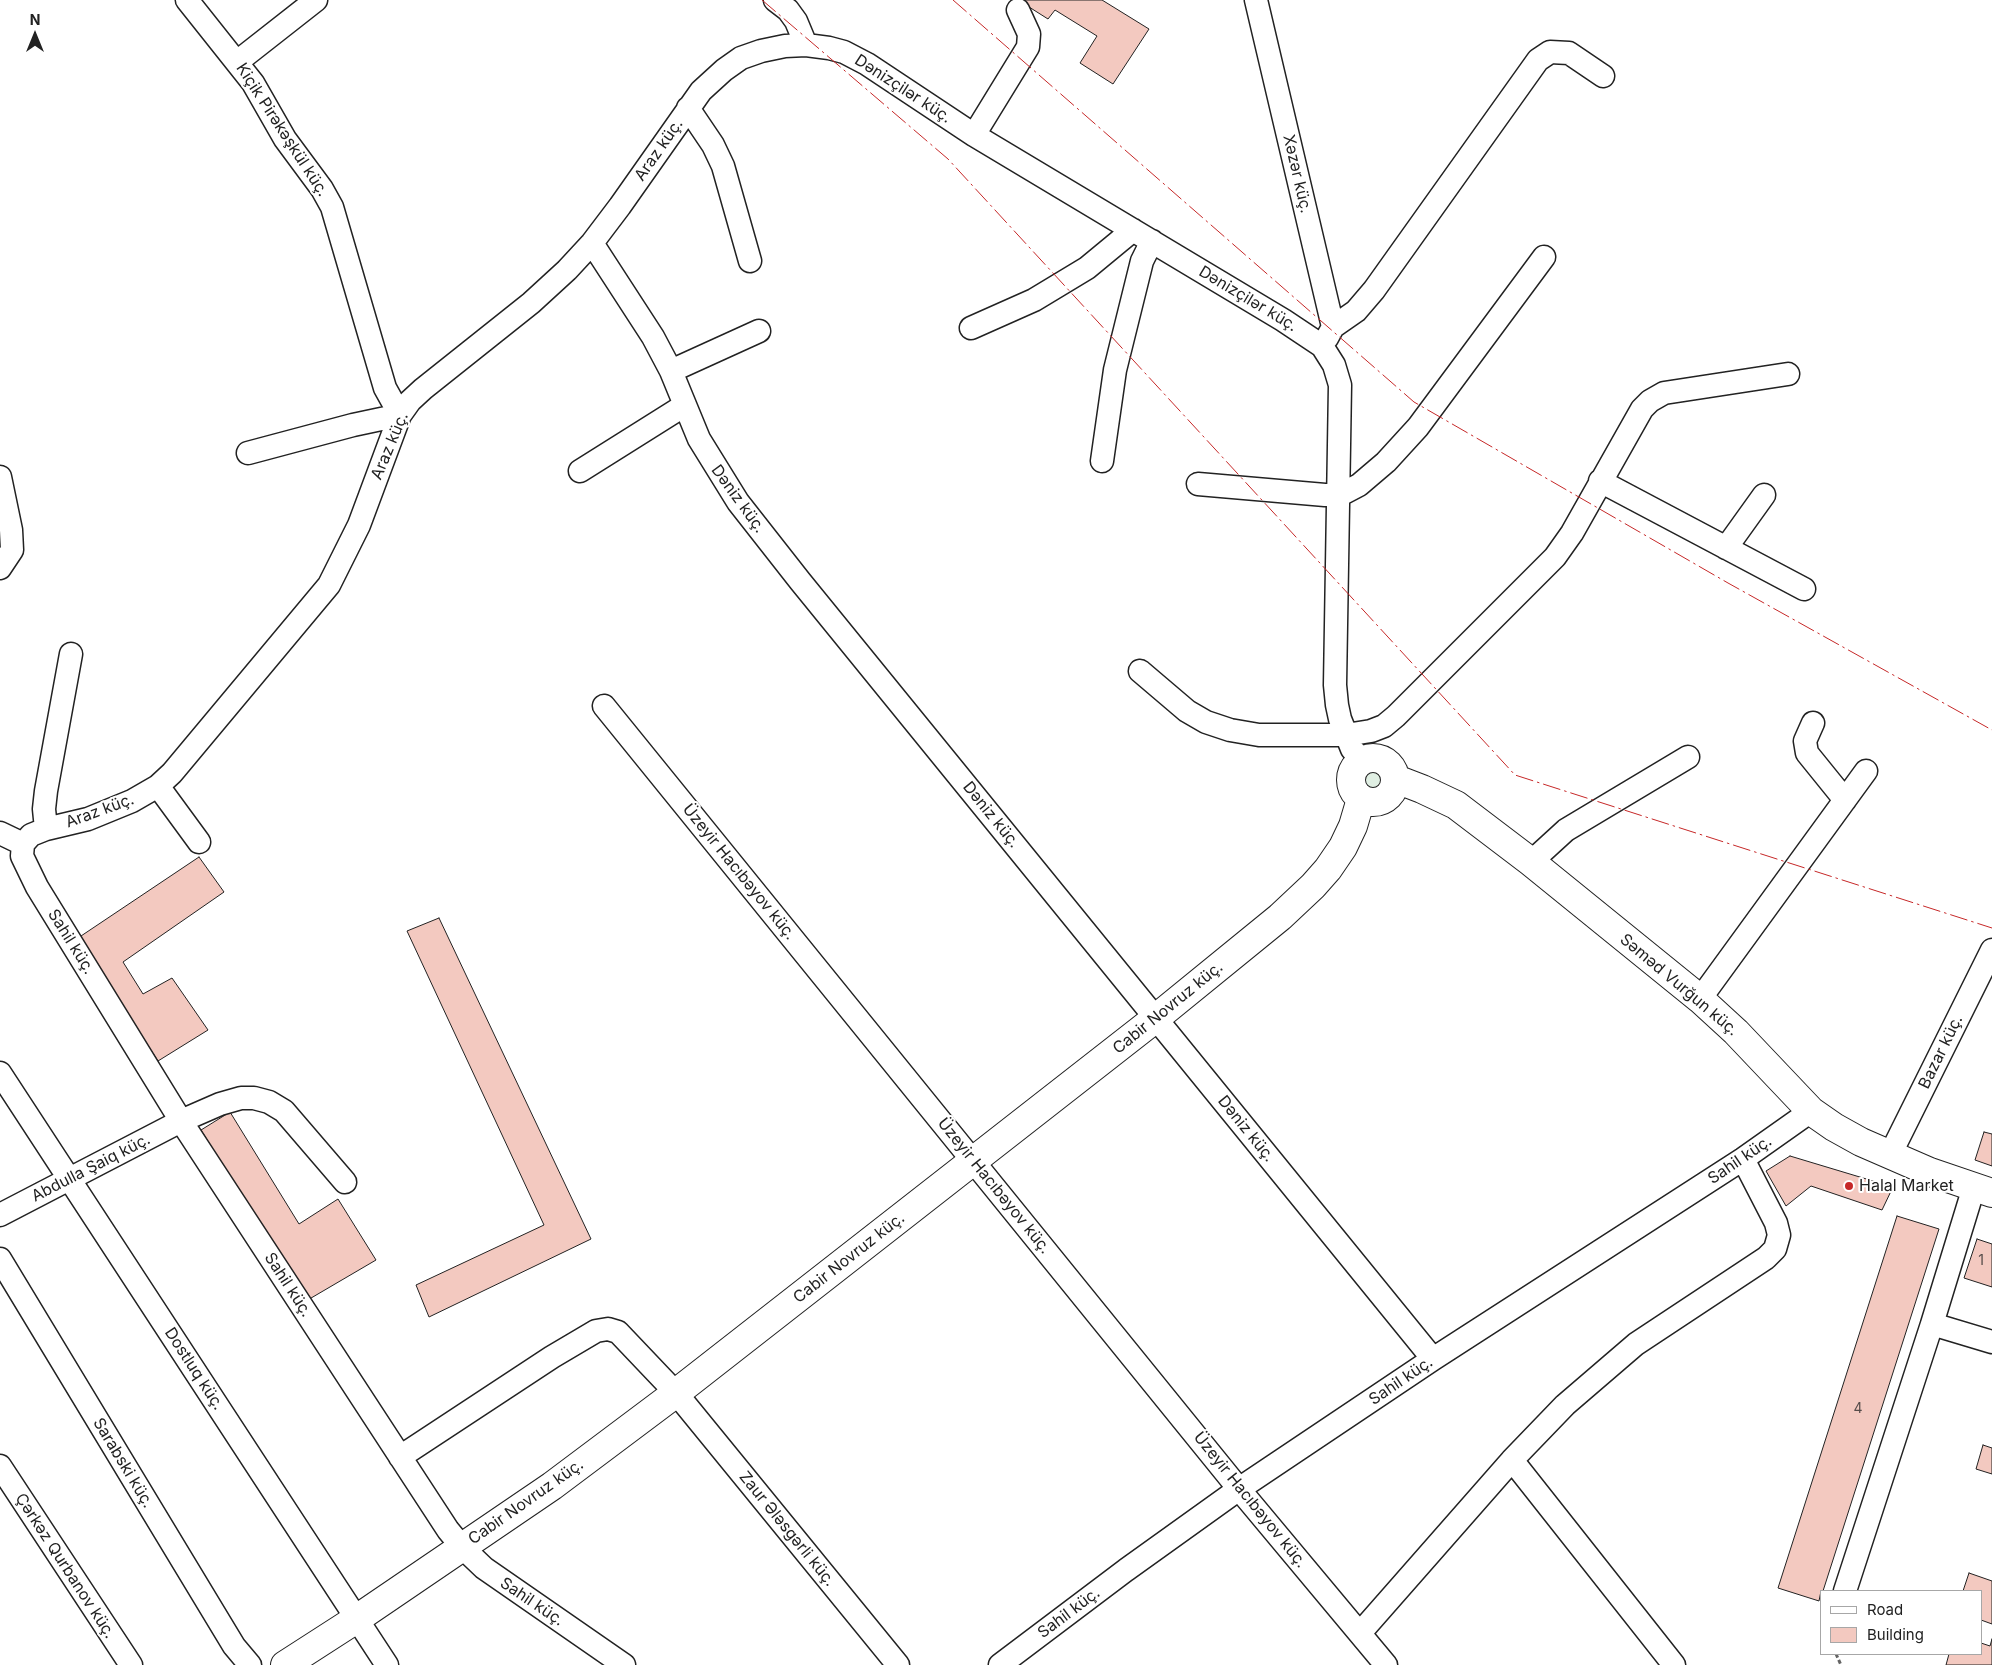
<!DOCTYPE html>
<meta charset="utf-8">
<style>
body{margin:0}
#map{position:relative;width:1992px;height:1665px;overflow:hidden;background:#fff;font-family:Inter,sans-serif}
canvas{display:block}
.legend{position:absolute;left:1820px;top:1590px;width:162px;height:65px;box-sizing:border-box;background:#fff;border:1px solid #a7a7a7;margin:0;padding:6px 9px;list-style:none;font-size:15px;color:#222}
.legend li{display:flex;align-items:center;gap:10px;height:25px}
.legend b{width:25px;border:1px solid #a7a7a7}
.north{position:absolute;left:10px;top:10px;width:50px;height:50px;-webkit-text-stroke:4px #fff;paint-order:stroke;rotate:0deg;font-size:14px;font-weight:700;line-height:20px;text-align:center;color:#222}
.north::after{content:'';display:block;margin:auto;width:18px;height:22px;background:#222;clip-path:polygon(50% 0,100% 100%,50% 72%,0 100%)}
</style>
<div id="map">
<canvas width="1992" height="1665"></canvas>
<ul class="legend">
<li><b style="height:6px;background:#fff"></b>Road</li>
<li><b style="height:14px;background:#f3c9c0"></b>Building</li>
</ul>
<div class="north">N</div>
</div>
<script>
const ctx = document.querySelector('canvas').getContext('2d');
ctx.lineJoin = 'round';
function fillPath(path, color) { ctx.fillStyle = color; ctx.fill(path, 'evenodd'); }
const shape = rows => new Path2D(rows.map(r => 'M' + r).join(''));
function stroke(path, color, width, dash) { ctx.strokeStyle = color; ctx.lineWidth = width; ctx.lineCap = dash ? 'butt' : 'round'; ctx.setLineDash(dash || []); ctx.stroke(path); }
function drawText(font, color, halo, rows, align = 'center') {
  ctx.font = font + ' Inter,sans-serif'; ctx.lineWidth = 4; ctx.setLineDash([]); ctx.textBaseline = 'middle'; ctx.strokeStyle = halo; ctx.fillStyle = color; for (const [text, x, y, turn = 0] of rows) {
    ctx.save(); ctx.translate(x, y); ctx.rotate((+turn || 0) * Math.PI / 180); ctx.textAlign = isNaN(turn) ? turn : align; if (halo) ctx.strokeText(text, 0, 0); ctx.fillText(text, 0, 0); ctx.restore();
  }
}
const green = shape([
 '1363 781a11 11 0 1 1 22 0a11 11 0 1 1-22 0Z'
]);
const building = shape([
 [1018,0,1102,0,1149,29,1113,84,1080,63,1097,36,1055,10,1048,19,1018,0],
 [199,857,224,892,123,962,143,994,172,978,208,1030,158,1061,78,938,199,857],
 [439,918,591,1239,429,1317,416,1285,544,1225,407,931,439,918],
 [230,1112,299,1224,338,1199,376,1260,306,1301,201,1130,230,1112],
 [1984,1132,1992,1134,1992,1166,1975,1160,1984,1132],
 [1790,1156,1893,1187,1882,1210,1811,1186,1786,1206,1766,1171,1790,1156],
 [1897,1216,1939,1229,1823,1591,1821,1591,1819,1601,1778,1588,1897,1216],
 [1977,1239,1992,1244,1992,1287,1964,1278,1977,1239],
 [1983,1445,1992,1448,1992,1474,1976,1469,1983,1445],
 [1969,1573,1992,1581,1992,1624,1981,1620,1981,1591,1963,1591,1969,1573],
 [1992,1639,1992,1665,1946,1665,1949,1654,1981,1654,1981,1643,1990,1646,1992,1639]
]);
const path = shape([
 [1836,1654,1841,1665]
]);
const minor = shape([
 [187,0,253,83,285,139,322,189,332,207,385,388,400,415,353,425,248,453],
 [775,0,788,10,796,21,806,45],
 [1256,0,1333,327,1327,338],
 [237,62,316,0],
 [688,108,713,145,723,166,750,261],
 [974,135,1028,47,1029,34,1018,10],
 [592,243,653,337,671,371,699,439,738,502,800,581,1433,1359],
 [1333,327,1356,311,1374,290,1538,60,1550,52,1569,53,1603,76],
 [971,328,1034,300,1087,268,1133,230],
 [671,371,759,331],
 [1102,461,1115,370,1142,261,1152,241],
 [580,471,685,405],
 [0,477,11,530,12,550,0,568],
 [1600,481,1804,589],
 [1198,484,1325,495,1340,495,1359,485,1386,462,1418,427,1544,257],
 [1726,548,1764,495],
 [1140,671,1187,711,1206,722,1230,730,1259,735,1346,735,1371,731,1384,726,1396,716,1555,557,1572,533,1642,409,1650,401,1664,393,1788,374],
 [604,706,1239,1489,1386,1665],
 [1813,723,1805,741,1807,753,1845,800],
 [158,786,199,842],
 [46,829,44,809,46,791,71,654],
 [0,833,23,844],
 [23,844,31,835,46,829,88,819,132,801,158,786,172,773,329,585,359,525,400,415,410,401,423,389,531,303,567,270,592,243,620,206,701,91,724,70,741,58,761,51,785,46,806,45,829,48,844,52,867,64,974,135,1283,320,1322,346,1334,365,1340,385,1335,685,1337,705,1340,719,1352,749,1362,761],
 [23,844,22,856,37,887,181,1121,448,1530,462,1547,484,1568,624,1665],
 [1531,862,1566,830,1688,757],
 [1700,999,1866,771],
 [0,1073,387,1665],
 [1890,1155,1992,950],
 [1974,1187,1932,1324,1992,1342],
 [0,1215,181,1121,220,1104,241,1098,254,1098,269,1102,284,1111,345,1182],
 [0,1259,234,1646,250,1665],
 [400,1457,552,1357,596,1331,608,1329,618,1332,676,1393,898,1665],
 [1512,1460,1674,1665],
 [0,1466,131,1665],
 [1845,1591,1932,1324],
 [1360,1633,1512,1460,1565,1405,1636,1344,1766,1258,1775,1249,1779,1235,1776,1223,1743,1159],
 [1000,1665,1126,1570,1239,1489,1433,1359,1743,1159,1811,1111]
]);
const major = shape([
 '1351 780a22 22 0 1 1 44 0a22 22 0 1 1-44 0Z',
 [1396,779,1422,789,1456,805,1531,862,1700,999,1736,1032,1811,1111,1834,1127,1861,1142,1930,1172,1992,1193],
 [285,1665,358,1618,552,1486,676,1393,1156,1018,1280,917,1313,886,1328,869,1343,847,1353,826,1361,799]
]);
const power = shape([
 [762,0,948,159,1515,775,1992,928],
 [953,0,1414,402,1728,583,1992,730]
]);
const markers = [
 [1849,1186,5,"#c62828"]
];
const numberNames = [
 ["1",1981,1261],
 ["4",1858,1409]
];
const streetNames = [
 ["Dәnizçilәr küç.",903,89,33],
 ["Kiçik Pirəkəşkül küç.",282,130,57],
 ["Araz küç.",659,150,-55],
 ["Xəzər küç.",1297,174,77],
 ["Dәnizçilәr küç.",1248,299,31],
 ["Araz küç.",390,446,-67],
 ["Dәniz küç.",738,499,54],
 ["Araz küç.",100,811,-20],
 ["Dәniz küç.",991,815,51],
 ["Üzeyir Hacıbəyov küç.",739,872,51],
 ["Sahil küç.",71,942,58],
 ["Səməd Vurğun küç.",1679,985,40],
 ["Cabir Novruz küç.",1168,1008,-39],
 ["Bazar küç.",1941,1052,-64],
 ["Dәniz küç.",1246,1129,51],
 ["Sahil küç.",1740,1160,-34],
 ["Abdulla Şaiq küç.",91,1168,-27],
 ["Üzeyir Hacıbəyov küç.",994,1186,51],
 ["Cabir Novruz küç.",849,1258,-38],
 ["Sahil küç.",288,1285,57],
 ["Dostluq küç.",194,1369,57],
 ["Sahil küç.",1401,1381,-34],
 ["Sarabski küç.",123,1463,59],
 ["Üzeyir Hacıbəyov küç.",1250,1500,51],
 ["Cabir Novruz küç.",526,1502,-35],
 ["Zaur Ələsgərli küç.",787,1529,51],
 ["Çərkəz Qurbanov küç.",65,1566,57],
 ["Sahil küç.",532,1602,34],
 ["Sahil küç.",1069,1613,-37]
];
const poiNames = [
 ["Halal Market",1859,1186]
];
fillPath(green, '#e0efe3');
stroke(green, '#6f6f6f', 1);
fillPath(building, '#f3c9c0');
stroke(building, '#222', 1);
stroke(minor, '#222', 25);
stroke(major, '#222', 30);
stroke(path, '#646464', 3, [4, 2.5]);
stroke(minor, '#fff', 22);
stroke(major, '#fff', 28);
stroke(power, '#c62828', 1, [18, 4, 2.5, 4]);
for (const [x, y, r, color] of markers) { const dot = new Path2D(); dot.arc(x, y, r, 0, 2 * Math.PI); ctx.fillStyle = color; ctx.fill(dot); stroke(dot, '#fff', 2); }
drawText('14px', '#564c4a', null, numberNames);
drawText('16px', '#222', '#fff', streetNames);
drawText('16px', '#222', '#fff', poiNames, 'left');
</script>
